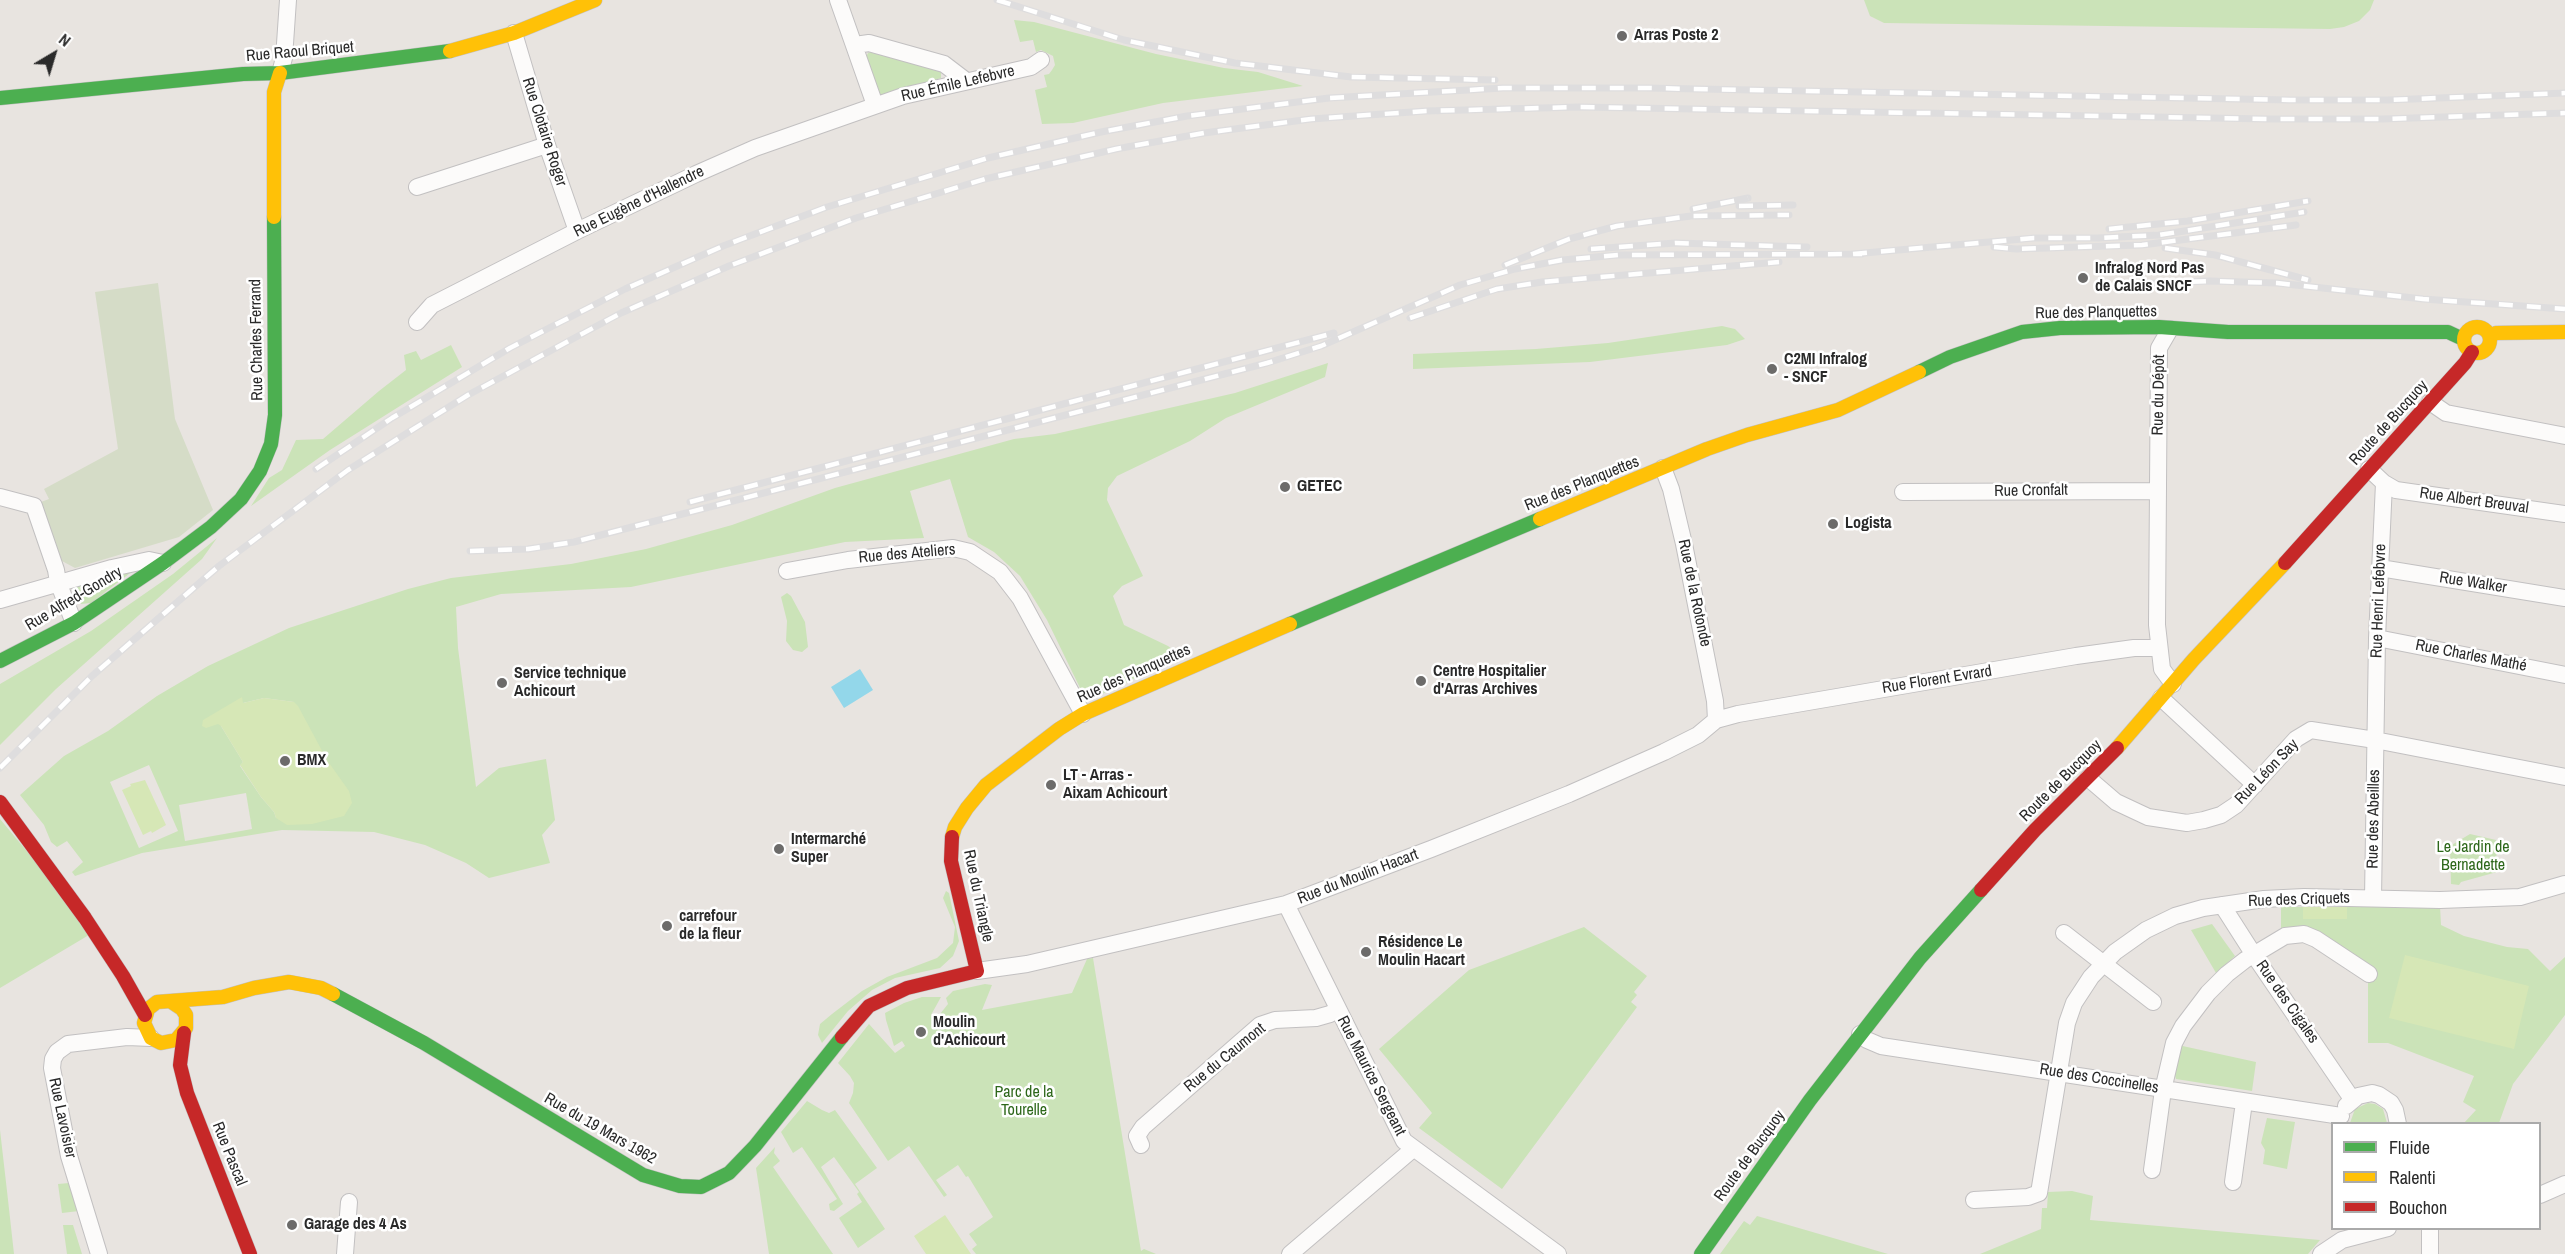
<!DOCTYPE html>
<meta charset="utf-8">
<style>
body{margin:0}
#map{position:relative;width:2565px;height:1254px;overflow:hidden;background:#e8e4e0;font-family:"Archivo Narrow",sans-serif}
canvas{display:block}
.legend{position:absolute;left:2331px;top:1122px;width:210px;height:108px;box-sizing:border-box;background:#fff;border:2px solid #aaa;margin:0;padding:8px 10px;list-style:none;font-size:18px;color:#2a2a2a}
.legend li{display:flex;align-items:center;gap:12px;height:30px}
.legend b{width:30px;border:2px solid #aaa}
.north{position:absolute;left:24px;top:24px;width:60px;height:60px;-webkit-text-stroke:4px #fff;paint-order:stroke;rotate:38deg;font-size:16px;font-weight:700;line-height:24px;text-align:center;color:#2a2a2a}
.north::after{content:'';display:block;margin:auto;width:21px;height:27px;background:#2a2a2a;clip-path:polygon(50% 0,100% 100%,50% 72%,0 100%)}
</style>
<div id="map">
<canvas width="2565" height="1254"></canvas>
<ul class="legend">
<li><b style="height:8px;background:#4caf50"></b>Fluide</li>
<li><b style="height:8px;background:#ffc107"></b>Ralenti</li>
<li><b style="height:8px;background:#c62828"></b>Bouchon</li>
</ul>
<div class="north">N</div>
</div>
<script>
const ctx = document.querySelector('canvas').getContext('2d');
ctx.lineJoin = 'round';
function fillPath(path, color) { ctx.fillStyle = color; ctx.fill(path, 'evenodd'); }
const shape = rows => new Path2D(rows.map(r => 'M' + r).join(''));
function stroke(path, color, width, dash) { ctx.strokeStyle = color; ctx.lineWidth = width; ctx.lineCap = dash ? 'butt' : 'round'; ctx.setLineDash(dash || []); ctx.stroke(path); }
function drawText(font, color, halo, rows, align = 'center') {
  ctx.font = font + ' "Archivo Narrow",sans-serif'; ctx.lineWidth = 5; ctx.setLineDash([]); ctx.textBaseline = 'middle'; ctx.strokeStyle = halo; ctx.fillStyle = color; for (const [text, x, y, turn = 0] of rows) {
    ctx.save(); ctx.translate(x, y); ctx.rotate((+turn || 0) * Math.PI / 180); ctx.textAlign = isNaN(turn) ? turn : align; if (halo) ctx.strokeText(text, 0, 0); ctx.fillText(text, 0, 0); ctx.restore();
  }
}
const green = shape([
 [1864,0,2374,0,2370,10,2359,21,2344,27,2330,29,1884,23,1870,16],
 [1014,20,1034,22,1156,54,1224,68,1258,72,1303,86,1163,103,1073,123,1042,124,1035,90,1047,87,1044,75,1049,74,1052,70,1055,65,1053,56,1041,50,1036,52,1033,40,1020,42],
 [875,50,941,71,941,78,883,96,876,92,865,59,868,53],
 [1722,326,1735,329,1745,339,1727,345,1590,362,1413,369,1413,354,1536,349,1608,343],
 [451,345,462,367,330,450,251,506,269,478,282,470,296,440,323,439,379,391,406,370,404,355,416,351,421,360],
 [1328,363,1325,377,1226,418,1190,441,1117,476,1108,488,1107,500,1143,576,1122,586,1113,596,1124,625,1168,646,1181,656,1100,695,1080,688,1047,620,1020,576,994,552,968,537,950,479,910,491,924,538,845,542,631,587,501,594,456,607,458,648,476,787,499,768,546,759,555,820,542,835,550,863,489,878,466,863,425,845,374,832,282,830,142,853,75,876,72,872,83,862,67,841,57,847,51,842,44,825,20,795,64,756,108,731,157,696,208,666,289,628,408,589,451,578,571,564,646,549,732,525,835,488,1014,439,1055,434,1235,393],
 [264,698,294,702,276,818,274,812,261,797,240,766,243,762,221,726,243,703],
 [149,765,178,831,139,848,110,782],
 [246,793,252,829,185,841,179,805],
 [217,538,202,559,56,689,0,745,0,684,91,631,173,574],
 [138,567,91,603,81,604,74,601,73,588,76,582],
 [787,593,791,596,805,622,808,647,802,652,793,650,786,641,787,621,781,597],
 [0,819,94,932,0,988],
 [2470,834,2496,840,2497,872,2461,882,2459,885,2451,884,2450,846],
 [946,891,949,893,959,941,953,956,940,968,895,978,872,990,848,1011,822,1043,818,1035,820,1024,832,1014,862,991,887,977,937,958,953,943,955,927,943,898],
 [2440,906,2441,925,2464,936,2507,947,2528,949,2550,971,2565,957,2565,1015,2513,1084,2499,1123,2464,1123,2476,1110,2463,1102,2474,1076,2388,1043,2368,1043,2368,974,2315,939,2281,931,2281,907,2303,907,2303,919,2347,919,2347,907],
 [2212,924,2235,956,2216,973,2191,930],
 [1584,927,1647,976,1634,992,1637,995,1631,1002,1637,1007,1502,1189,1419,1128,1432,1113,1379,1049,1469,970],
 [1093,958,1141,1251,1144,1249,1156,1254,976,1254,972,1249,977,1245,969,1234,993,1217,968,1176,966,1177,958,1165,936,1180,947,1195,944,1197,909,1146,888,1161,849,1103,853,1093,854,1083,850,1076,838,1063,869,1024,895,1053,905,1046,902,1041,894,1046,886,1020,885,1013,904,1003,922,997,941,997,931,1015,936,1019,948,1004,946,998,953,991,985,984,992,985,982,1010,1072,993,1087,959],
 [2178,1045,2256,1062,2252,1091,2176,1079,2173,1070],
 [807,1101,822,1110,829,1113,835,1110,877,1168,855,1184,885,1229,858,1248,839,1218,862,1202,857,1194,859,1192,834,1157,821,1167,843,1204,834,1211,830,1210,829,1204,837,1199,802,1147,793,1153,781,1132],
 [2368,1103,2375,1104,2383,1109,2387,1123,2350,1123,2355,1109],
 [2267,1118,2295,1122,2287,1169,2263,1164,2265,1150,2261,1143],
 [0,1130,7,1191,14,1254,0,1254],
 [775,1147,774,1153,780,1161,773,1167,833,1254,769,1254,756,1168],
 [69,1183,79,1211,62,1213,58,1184],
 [2072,1191,2093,1196,2090,1220,2320,1240,2308,1254,1980,1254,2041,1229,2042,1208,2047,1208,2048,1192],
 [1757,1216,1785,1224,1888,1254,1720,1254,1744,1221,1750,1225],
 [63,1225,73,1225,82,1254,67,1254]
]);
const cemetery = shape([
 [158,283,175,419,213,510,179,537,75,568,62,561,41,502,49,499,44,489,118,449,95,292]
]);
const pitch = shape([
 [242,697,243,703,264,698,294,702,298,706,327,760,349,791,352,803,344,816,312,824,287,825,276,818,274,812,261,797,240,765,243,762,221,726,218,724,206,728,202,726,203,720],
 [145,780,166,825,152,833,151,831,143,835,122,790,131,786,130,784],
 [2303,907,2347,907,2347,919,2303,919],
 [2405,955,2529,986,2514,1049,2389,1018],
 [945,1215,971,1254,926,1254,914,1236]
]);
const water = shape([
 [860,669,873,690,844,708,831,687]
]);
const street = shape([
 [838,0,875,105],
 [514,33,547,145,577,231],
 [855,45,869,43,944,64,965,80],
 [280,73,284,58,288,0],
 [417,187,547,145],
 [417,322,432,305,577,231,696,174,755,148,903,96,1031,67,1041,60],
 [2170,329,2159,348,2157,625,2162,669,2173,684],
 [2430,402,2446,413,2565,436],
 [1663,468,1671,489,1684,544,1715,701,1716,720],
 [2369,469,2384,483,2377,638,2373,898],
 [2384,483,2396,490,2565,514],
 [1903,492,2158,491],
 [0,497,34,506,56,570,58,582,74,623],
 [2380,568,2565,598],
 [787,571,848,560,953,548,970,552,1000,572,1020,598,1083,714],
 [0,600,112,568,149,560,163,563],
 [2377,638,2565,675],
 [2161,698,2255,785],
 [1716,720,1738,714,2076,656,2134,648,2159,648],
 [2088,778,2116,802,2148,817,2187,823,2204,820,2221,815,2236,805,2296,739,2311,730,2375,740,2565,777],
 [1286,904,1404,1141,1558,1254],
 [2222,905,2254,955,2352,1099],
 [2064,933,2153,1002],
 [977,971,1027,964,1286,904,1431,849,1569,794,1664,752,1698,735,1716,720],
 [1860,1034,1867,1040,1881,1046,2341,1116],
 [2346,1106,2358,1096,2372,1093,2379,1095,2391,1103,2395,1110,2398,1124],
 [1141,1145,1137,1136,1143,1127,1260,1025,1275,1020,1316,1018,1330,1014,1338,1009],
 [2152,1170,2163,1090,2174,1043,2183,1026,2208,993,2227,974,2245,960,2285,936,2304,934,2316,939,2369,974],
 [2233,1182,2244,1102],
 [2540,1195,2565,1184],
 [1974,1200,2028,1197,2039,1193,2067,1023,2074,1003,2091,977,2115,952,2146,930,2175,916,2203,908,2264,899,2304,897,2440,900,2520,897,2565,884],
 [99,1254,69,1156,52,1068,53,1059,57,1052,68,1044,127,1037,151,1038],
 [345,1254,349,1202],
 [1290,1254,1413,1149],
 [2321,1254,2342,1240,2388,1228],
 [2430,1254,2430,1228]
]);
const fast = shape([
 [0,98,243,74,280,73,450,51],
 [1919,372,1950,357,2022,332,2060,328,2159,327,2228,332,2448,332,2463,339],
 [1290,624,1540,519],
 [0,661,74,623,163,563,211,527,241,499,260,471,271,444,275,415,274,217],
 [333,994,424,1043,643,1175,680,1186,701,1187,729,1173,755,1146,842,1037],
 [1701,1254,1810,1100,1920,958,1981,890]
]);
const slow = shape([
 [450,51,514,33,595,0],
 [274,217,274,92,280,73],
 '2464 340a13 13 0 1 1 26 0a13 13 0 1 1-26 0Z',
 [2490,336,2496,333,2565,332],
 [1540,519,1707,449,1747,435,1838,410,1919,372],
 [2117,748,2194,659,2285,563],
 [952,837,955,827,967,808,986,785,1059,729,1083,714,1290,624],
 [170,1001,182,1009,186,1015,186,1028,176,1040,161,1043,151,1038,144,1023,148,1009,157,1002,223,997,254,988,289,982,321,988,333,994]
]);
const jam = shape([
 [2285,563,2465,363,2472,352],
 [0,802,85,918,123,976,145,1015],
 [1981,890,2035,830,2117,748],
 [184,1033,180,1065,187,1093,250,1254],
 [842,1037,869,1006,907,988,977,971,951,861,952,837]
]);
const rail = shape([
 [997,0,1124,40,1235,63,1351,77,1495,80],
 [1739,206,1793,205],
 [1693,209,1748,198],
 [2109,229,2188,221,2308,201],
 [1994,247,2016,249,2142,245,2296,225],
 [2165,248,2215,255,2308,280],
 [1591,249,1676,243,1807,247],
 [1853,254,2034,238,2098,238,2159,235,2304,212],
 [1505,265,1569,239,1617,226,1691,216,1789,215],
 [2136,284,2210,281,2277,283,2423,299,2565,309],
 [1410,318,1497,289,1542,282,1779,262],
 [316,469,392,418,510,348,625,289,723,246,827,207,988,158,1101,132,1187,116,1329,98,1503,88,1646,88,2290,100,2388,100,2565,93],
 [690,502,1334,333],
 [470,551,528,549,574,542,1267,363,1321,346,1460,285,1515,269,1562,260,1618,255,1862,254],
 [0,768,92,676,219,566,348,470,468,395,621,313,729,266,856,218,985,179,1116,149,1204,133,1311,119,1426,111,1579,107,2268,119,2382,119,2565,113]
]);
const markers = [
 [1622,36,6,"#6c6b6a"],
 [2083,278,6,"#6c6b6a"],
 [1772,369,6,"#6c6b6a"],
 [1285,487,6,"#6c6b6a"],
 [1833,524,6,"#6c6b6a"],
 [1421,681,6,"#6c6b6a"],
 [502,683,6,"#6c6b6a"],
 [285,761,6,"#6c6b6a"],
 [1051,785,6,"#6c6b6a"],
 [779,849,6,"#6c6b6a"],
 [667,926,6,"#6c6b6a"],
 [1366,952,6,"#6c6b6a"],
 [921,1032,6,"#6c6b6a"],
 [292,1225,6,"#6c6b6a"]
];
const poiNames = [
 ["Arras Poste 2",1634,36],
 ["Infralog Nord Pas",2095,269],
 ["de Calais SNCF",2095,287],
 ["C2MI Infralog",1784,360],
 ["- SNCF",1784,378],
 ["GETEC",1297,487],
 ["Logista",1845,524],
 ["Centre Hospitalier",1433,672],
 ["d'Arras Archives",1433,690],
 ["Service technique",514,674],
 ["Achicourt",514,692],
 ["BMX",297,761],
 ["LT - Arras -",1063,776],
 ["Aixam Achicourt",1063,794],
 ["Intermarché",791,840],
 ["Super",791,858],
 ["carrefour",679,917],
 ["de la fleur",679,935],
 ["Résidence Le",1378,943],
 ["Moulin Hacart",1378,961],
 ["Moulin",933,1023],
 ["d'Achicourt",933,1041],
 ["Garage des 4 As",304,1225]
];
const streetNames = [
 ["Rue Raoul Briquet",300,52,-5],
 ["Rue Émile Lefebvre",958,84,-13],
 ["Rue Clotaire Roger",544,132,72],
 ["Rue Eugène d'Hallendre",639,202,-26],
 ["Rue des Planquettes",2096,313,-1],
 ["Rue Charles Ferrand",257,340,-91],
 ["Rue du Dépôt",2159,395,-89],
 ["Route de Bucquoy",2389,423,-48],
 ["Rue des Planquettes",1582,484,-22],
 ["Rue Cronfalt",2031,491,-1],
 ["Rue Albert Breuval",2474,501,8],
 ["Rue des Ateliers",907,554,-5],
 ["Rue Walker",2473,583,9],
 ["Rue de la Rotonde",1694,593,78],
 ["Rue Alfred-Gondry",74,599,-31],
 ["Rue Henri Lefebvre",2379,601,-88],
 ["Rue Charles Mathé",2471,656,11],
 ["Rue des Planquettes",1134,674,-24],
 ["Rue Florent Evrard",1937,680,-9],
 ["Rue Léon Say",2267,772,-46],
 ["Route de Bucquoy",2061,781,-45],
 ["Rue des Abeilles",2374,819,-89],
 ["Rue du Moulin Hacart",1358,877,-21],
 ["Rue du Triangle",978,896,78],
 ["Rue des Criquets",2299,900,-2],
 ["Rue des Cigales",2287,1002,55],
 ["Rue du Caumont",1225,1058,-39],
 ["Rue Maurice Sergeant",1371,1076,63],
 ["Rue des Coccinelles",2099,1079,9],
 ["Rue Lavoisier",62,1118,78],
 ["Rue du 19 Mars 1962",600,1129,30],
 ["Rue Pascal",229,1154,68],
 ["Route de Bucquoy",1750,1156,-54]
];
const parkNames = [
 ["Le Jardin de",2473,848],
 ["Bernadette",2473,866],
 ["Parc de la",1024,1093],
 ["Tourelle",1024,1111]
];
fillPath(green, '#cbe3b8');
fillPath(cemetery, '#d5dcc7');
fillPath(pitch, '#d6e7b6');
fillPath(water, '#93d7ea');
stroke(street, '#c2c0c1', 18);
stroke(fast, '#c2c0c1', 15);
stroke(slow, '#c2c0c1', 15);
stroke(jam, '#c2c0c1', 15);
stroke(street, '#fcfbfa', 16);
stroke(fast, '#4caf50', 14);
stroke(slow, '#ffc107', 14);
stroke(jam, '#c62828', 14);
stroke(rail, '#deddde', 7);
stroke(rail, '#fff', 4.5, [14]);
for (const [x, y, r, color] of markers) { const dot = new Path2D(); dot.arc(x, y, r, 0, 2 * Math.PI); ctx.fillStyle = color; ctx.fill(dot); stroke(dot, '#fff', 2); }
drawText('bold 16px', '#2a2a2a', '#fff', poiNames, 'left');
drawText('16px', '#2a2a2a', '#fff', streetNames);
drawText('16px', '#2d671a', '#fff', parkNames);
</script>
